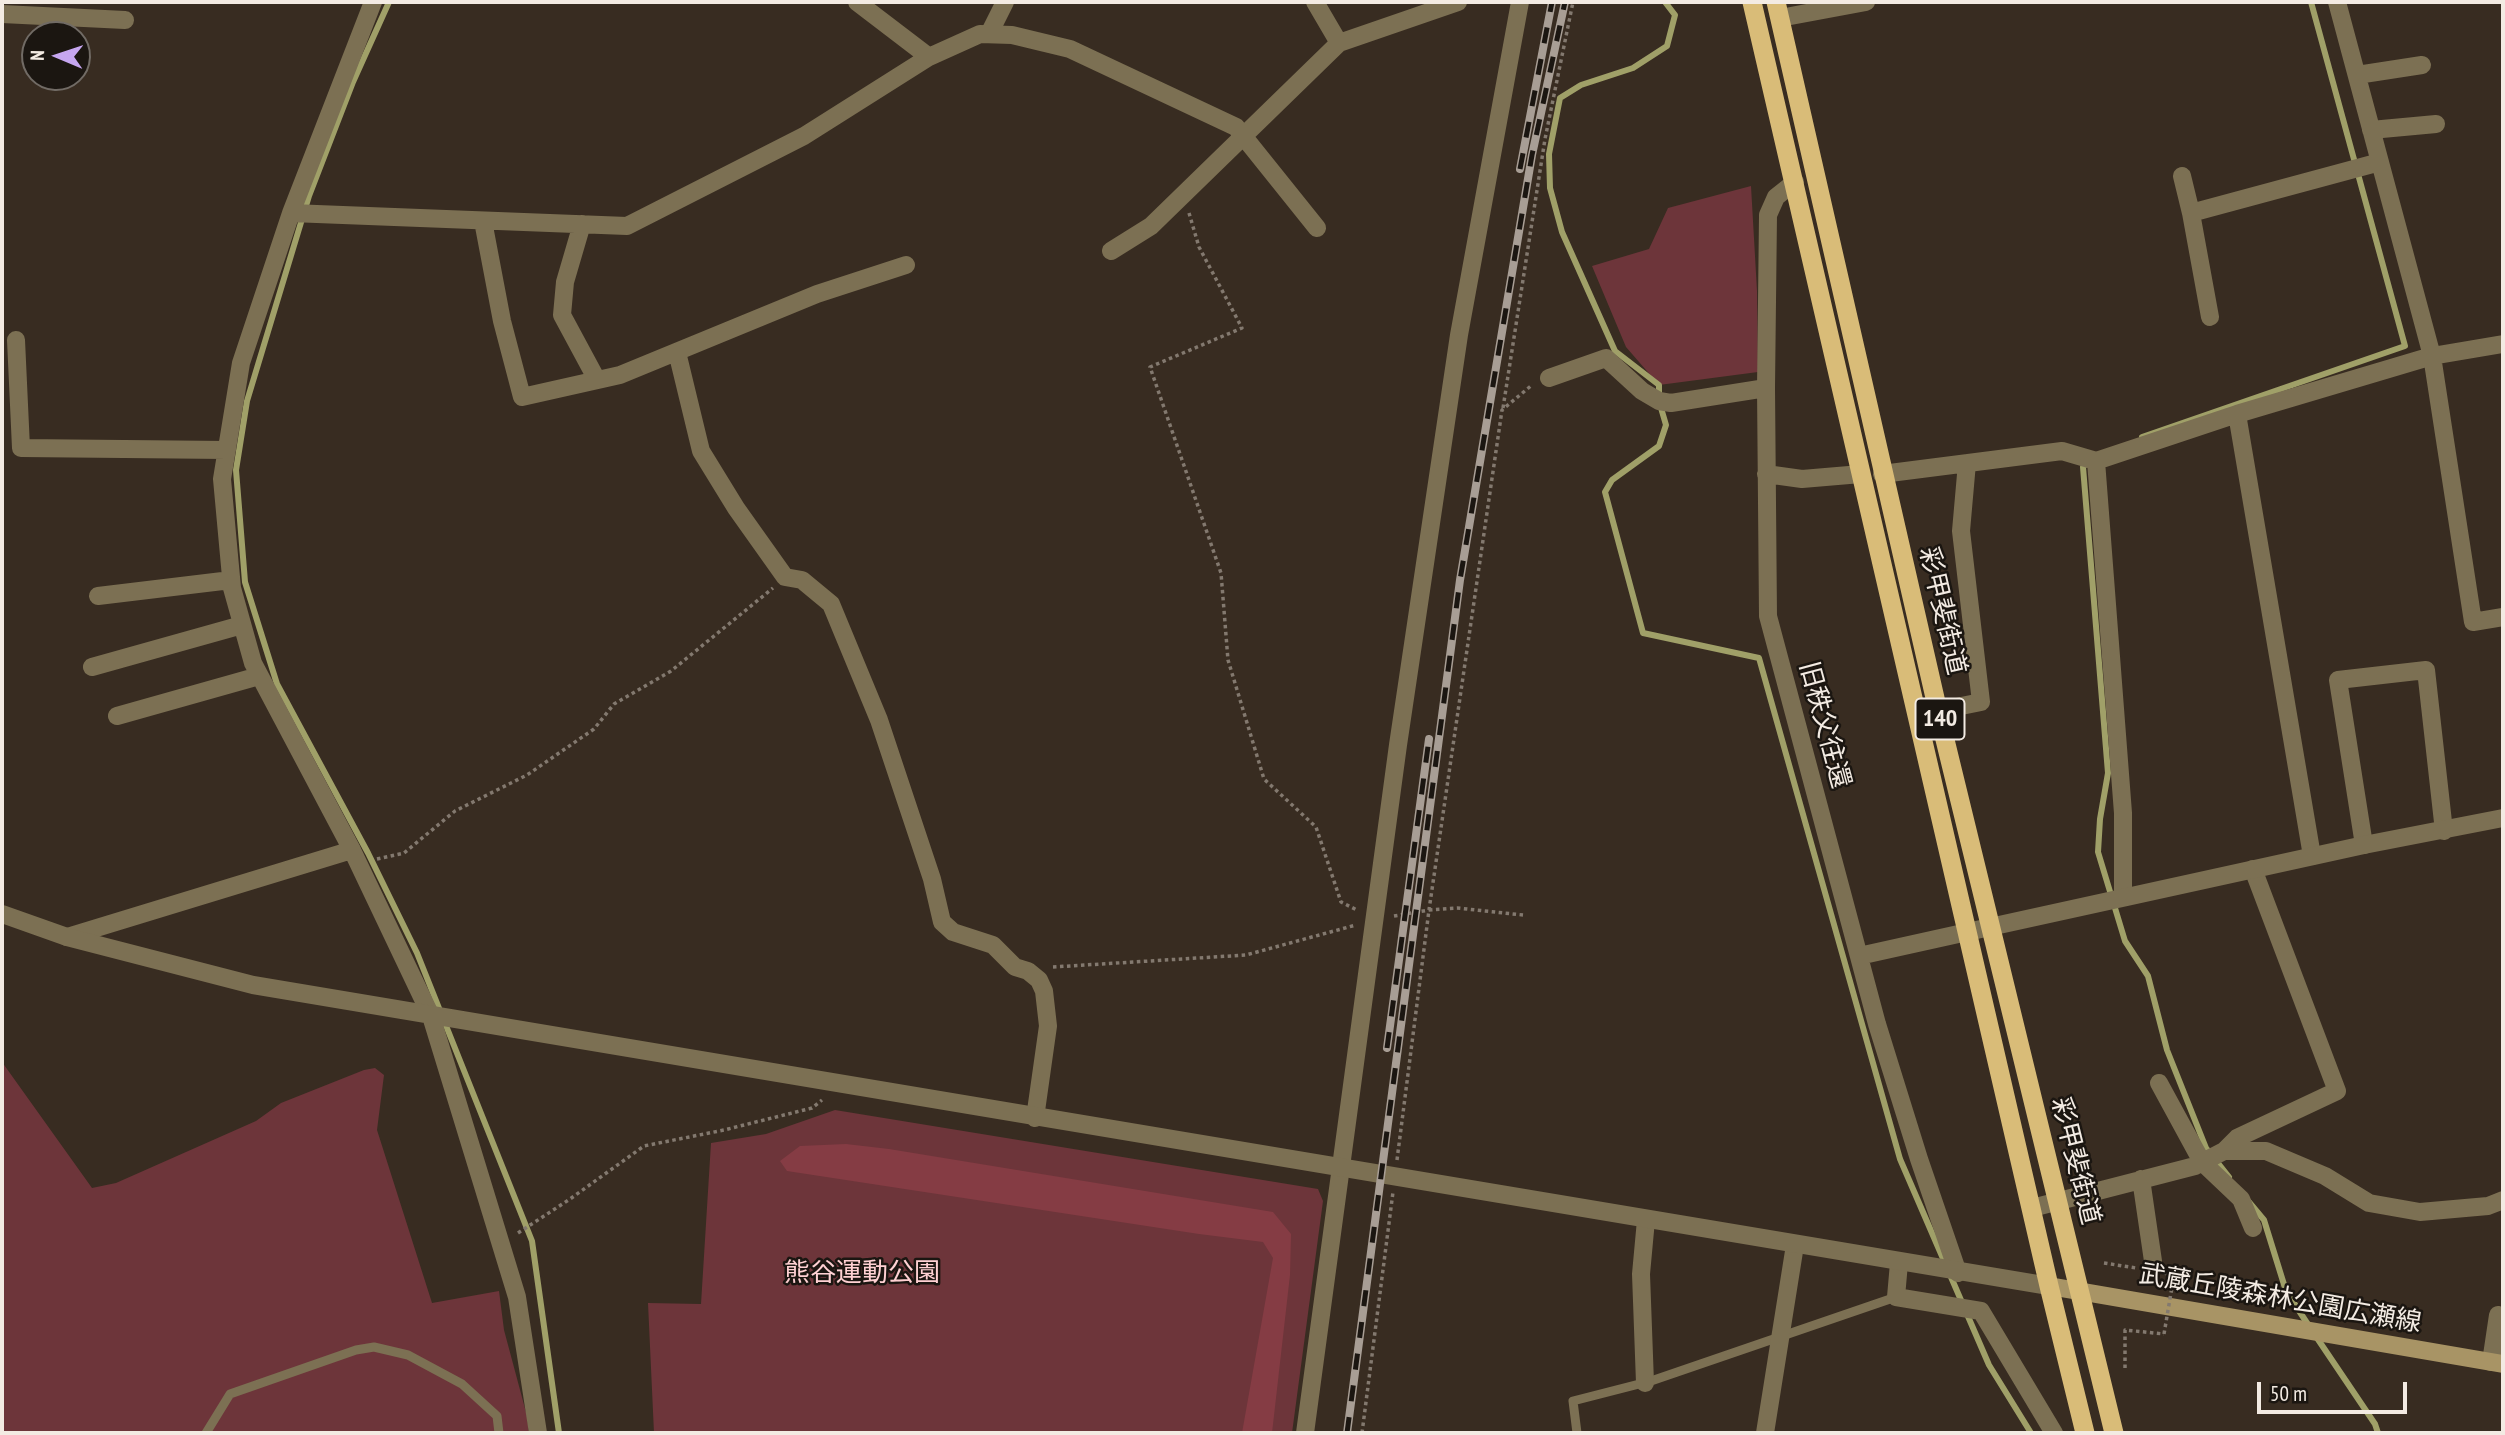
<!DOCTYPE html>
<meta charset="utf-8">
<style>
body{margin:0}
#map{position:relative;width:2505px;height:1435px;overflow:hidden;background:#382c21;font-family:"PT Sans Narrow",sans-serif}
canvas{display:block}
.frame{position:absolute;inset:0;border:4px solid #f3ebe3;pointer-events:none}
.north{position:absolute;left:21px;top:21px;width:70px;height:70px;box-sizing:border-box;background:#1b1611;border:2px solid #716b65;border-radius:50%;rotate:272deg;font-size:19px;font-weight:700;line-height:28px;text-align:center;color:#f3ebe3}
.north::after{content:'';display:block;margin:auto;width:24px;height:32px;background:#c6a6f0;clip-path:polygon(50% 0,100% 100%,50% 72%,0 100%)}
.scale{position:absolute;left:2257px;top:1382px;width:150px;height:32px;box-sizing:border-box;border:4px solid #f3ebe3;border-top:0;padding-left:9px;font-size:21px;line-height:24px;white-space:nowrap;color:#f3ebe3;-webkit-text-stroke:5px #1b1611;paint-order:stroke}
</style>
<div id="map">
<canvas width="2505" height="1435"></canvas>
<div class="frame"></div>
<div class="north">N</div>
<div class="scale">50 m</div>
</div>
<script>
const ctx = document.querySelector('canvas').getContext('2d');
ctx.lineJoin = 'round';
function fillPath(path, color) { ctx.fillStyle = color; ctx.fill(path, 'evenodd'); }
const shape = rows => new Path2D(rows.map(r => 'M' + r).join(''));
function stroke(path, color, width, dash) { ctx.strokeStyle = color; ctx.lineWidth = width; ctx.lineCap = dash ? 'butt' : 'round'; ctx.setLineDash(dash || []); ctx.stroke(path); }
function drawText(font, color, halo, rows, align = 'center') {
  ctx.font = font + ' "PT Sans Narrow","Noto Sans JP",sans-serif'; ctx.lineWidth = 5; ctx.setLineDash([]); ctx.textBaseline = 'middle'; ctx.strokeStyle = halo; ctx.fillStyle = color; for (const [text, x, y, turn = 0] of rows) {
    ctx.save(); ctx.translate(x, y); ctx.rotate((+turn || 0) * Math.PI / 180); ctx.textAlign = isNaN(turn) ? turn : align; if (halo) ctx.strokeText(text, 0, 0); ctx.fillText(text, 0, 0); ctx.restore();
  }
}
const green = shape([
 [1751,186,1757,291,1758,372,1659,385,1626,347,1592,266,1649,249,1668,208],
 [2,1062,92,1188,116,1183,256,1121,281,1103,364,1070,375,1068,384,1075,377,1130,432,1303,499,1291,504,1330,527,1416,529,1433,2,1433],
 [835,1110,1318,1189,1323,1201,1292,1433,654,1433,648,1303,701,1304,711,1143,766,1134]
]);
const forest = shape([
 [846,1144,889,1149,1273,1212,1291,1234,1290,1275,1272,1433,1242,1433,1273,1258,1263,1242,1199,1234,787,1171,780,1161,800,1146]
]);
const stream = shape([
 [389,2,353,82,309,196,247,401,236,470,245,582,277,684,368,853,417,953,532,1241,559,1433],
 [1665,2,1675,15,1667,46,1633,68,1581,85,1560,98,1549,154,1550,188,1562,232,1615,351,1659,385,1659,401,1666,425,1659,446,1612,480,1605,492,1643,633,1759,658,1900,1159,1989,1365,2031,1433],
 [2142,437,2405,346,2311,2],
 [2088,462,2083,467,2108,773,2100,819,2098,852,2125,941,2148,976,2167,1050,2206,1148,2229,1177],
 [2249,1202,2264,1220,2286,1291,2309,1326],
 [2315,1335,2375,1424,2378,1433]
]);
const path = shape([
 [1189,213,1199,247,1242,328,1150,367,1221,573,1228,660,1264,779,1316,827,1341,902,1357,910],
 [1503,408,1545,139,1573,2],
 [377,859,404,853,455,811,527,775,594,729,614,704,671,671,773,588],
 [1394,916,1429,910,1502,410,1532,385],
 [1053,967,1246,955,1356,925],
 [1397,1160,1429,910,1457,908,1523,915],
 [518,1233,570,1199,644,1146,724,1130,812,1108,822,1100],
 [2104,1263,2136,1268],
 [2164,1273,2174,1275],
 [2125,1368,2125,1330,2164,1334],
 [1362,1433,1393,1192]
]);
const service = shape([
 [206,1433,230,1394,356,1350,374,1347,408,1355,462,1384,497,1416,499,1433],
 [1577,1433,1573,1401,1651,1381,1896,1297]
]);
const minor = shape([
 [373,2,291,213,241,363,222,479,232,588,253,663,352,850,431,1016],
 [857,2,929,57],
 [1315,2,1339,43],
 [2,14,125,20],
 [1780,18,1866,2],
 [989,34,1005,2],
 [2357,75,2422,65],
 [2371,130,2436,124],
 [2182,176,2191,213],
 [1795,182,1776,197,1768,215,1766,388,1768,616,1877,1024,1919,1159,1958,1273],
 [291,213,627,226,804,136,929,57,980,34,1012,35,1070,49,1236,127,1317,228],
 [483,221,502,321,522,397,620,375,817,294,906,265],
 [582,224,565,282,562,315,597,380],
 [1111,251,1151,226,1339,43,1458,2],
 [2210,317,2191,213,2380,162],
 [16,340,21,448,227,450],
 [2503,344,2432,356,2473,622,2503,617],
 [677,352,701,451,736,508,785,577,802,580,831,604,879,720,932,879,942,922,953,932,993,945,1015,967,1028,971,1039,980,1044,991,1048,1026,1035,1118],
 [1549,378,1606,358,1642,391,1659,401,1671,403,1766,388],
 [2237,414,2312,856],
 [2096,461,2123,813,2123,897],
 [1766,474,1802,479,1861,474],
 [1882,474,2062,451,2096,461,2237,414,2432,356,2337,2],
 [98,596,231,580],
 [92,667,242,625],
 [1917,715,1981,702,1961,531,1967,463],
 [117,716,259,676],
 [2364,845,2338,680,2426,670,2444,831],
 [67,937,352,850],
 [1859,956,1990,927],
 [2159,1083,2202,1162,2241,1199,2253,1228],
 [2224,1151,2266,1151,2325,1176,2369,1203,2420,1212,2488,1206,2503,1200],
 [2141,1179,2153,1261],
 [2032,1208,2195,1166,2224,1151,2237,1138,2337,1091,2253,869],
 [1899,1263,1896,1297,1981,1311,2054,1433],
 [2491,1362,2498,1315],
 [1645,1383,1641,1274,1646,1220],
 [1305,1433,1398,745,1459,335,1520,2],
 [1765,1433,1795,1245]
]);
const tertiary = shape([
 [2,914,67,937,253,985,2049,1286],
 [1990,927,2364,845,2503,818],
 [431,1016,517,1297,538,1433]
]);
const secondary = shape([
 [2049,1286,2503,1364]
]);
const trunk = shape([
 [1752,2,2049,1286,2085,1433],
 [1776,2,1938,711,2114,1433]
]);
const rail = shape([
 [1520,169,1552,2],
 [1387,1048,1429,739],
 [1347,1433,1460,580,1532,155,1565,2]
]);
const pathBridge = shape([
 [2164,1334,2174,1275]
]);
const shields = [
 [1940,719,49]
];
const shieldNames = [
 ["140",1940,719]
];
const streetNames = [
 ["彩甲斐街道",1942,611,77],
 ["旧秩父往還",1824,725,75],
 ["彩甲斐街道",2075,1161,76],
 ["武蔵丘陵森林公園広瀬線",2280,1299,10]
];
const parkNames = [
 ["熊谷運動公園",862,1274]
];
fillPath(green, '#6d353a');
fillPath(forest, '#853c44');
stroke(stream, '#a0a068', 6);
stroke(path, '#83796f', 3.5, [3.5, 3.5]);
stroke(service, '#7c7053', 9);
stroke(minor, '#7c7053', 18);
stroke(tertiary, '#7c7053', 18);
stroke(secondary, '#a89465', 18);
stroke(trunk, '#d9bc78', 19);
stroke(rail, '#a89e95', 8);
stroke(rail, '#1b1611', 5, [16]);
stroke(pathBridge, '#83796f', 3.5, [3.5, 3.5]);
for (const [x, y, w] of shields) { const box = new Path2D(); box.roundRect(x - w / 2, y - 20.5, w, 41, 5); ctx.fillStyle = '#1b1611'; ctx.fill(box); stroke(box, '#f3ebe3', 2); }
drawText('bold 24px', '#f3ebe3', null, shieldNames);
drawText('26px', '#f3ebe3', '#1b1611', streetNames);
drawText('26px', '#ffd1d3', '#1b1611', parkNames);
</script>
